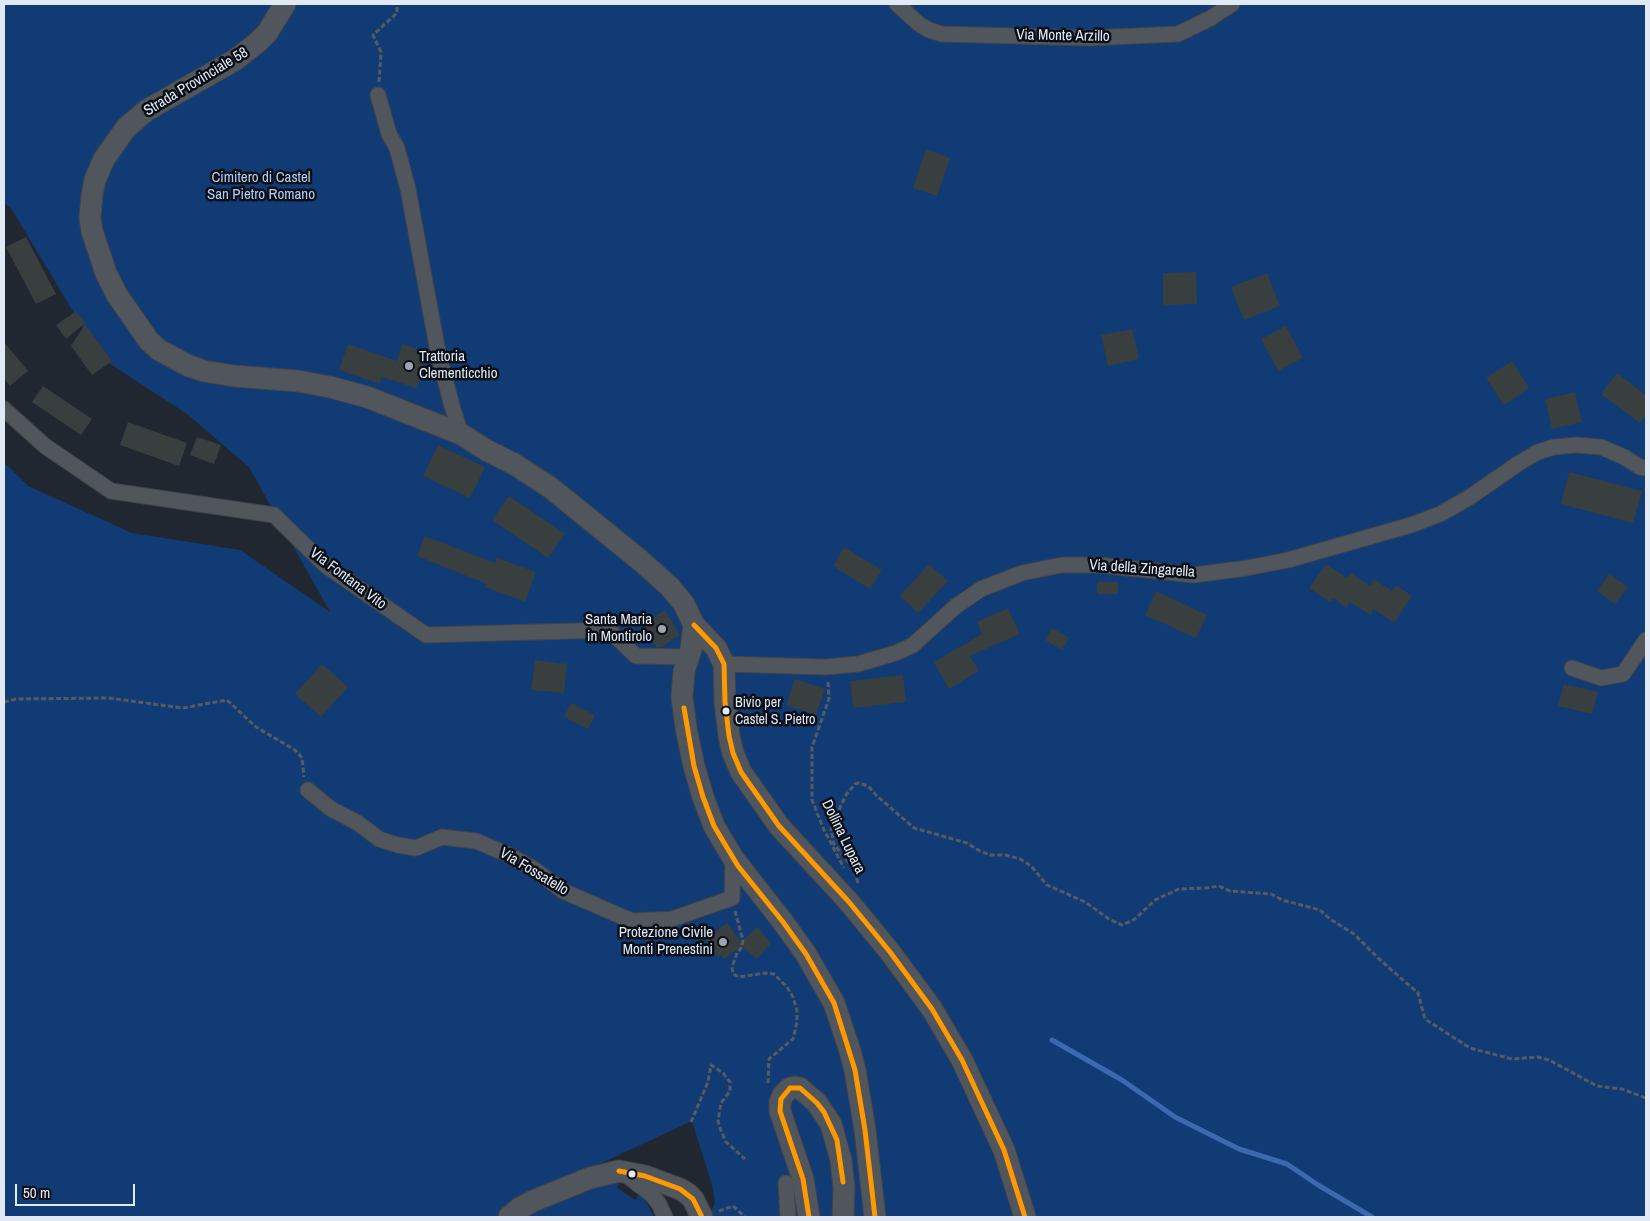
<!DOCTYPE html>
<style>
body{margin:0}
#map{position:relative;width:1650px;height:1221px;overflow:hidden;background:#212731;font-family:"Archivo Narrow",sans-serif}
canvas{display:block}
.frame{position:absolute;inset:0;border:5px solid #e1e9f4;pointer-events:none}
.scale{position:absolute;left:15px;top:1184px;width:120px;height:22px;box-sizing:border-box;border:2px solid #e1e9f4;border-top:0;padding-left:6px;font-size:15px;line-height:18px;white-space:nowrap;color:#e1e9f4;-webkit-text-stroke:4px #0a0f17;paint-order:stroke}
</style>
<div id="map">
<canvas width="1650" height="1221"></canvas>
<div class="frame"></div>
<div class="scale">50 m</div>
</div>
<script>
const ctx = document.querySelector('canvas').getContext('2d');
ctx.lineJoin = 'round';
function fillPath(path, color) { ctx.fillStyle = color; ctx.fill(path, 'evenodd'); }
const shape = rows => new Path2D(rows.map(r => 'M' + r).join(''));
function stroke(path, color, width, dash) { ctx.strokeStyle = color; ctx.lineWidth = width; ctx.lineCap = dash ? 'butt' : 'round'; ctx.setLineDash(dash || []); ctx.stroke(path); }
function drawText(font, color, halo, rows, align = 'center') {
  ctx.font = font + ' "Archivo Narrow",sans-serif'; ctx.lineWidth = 5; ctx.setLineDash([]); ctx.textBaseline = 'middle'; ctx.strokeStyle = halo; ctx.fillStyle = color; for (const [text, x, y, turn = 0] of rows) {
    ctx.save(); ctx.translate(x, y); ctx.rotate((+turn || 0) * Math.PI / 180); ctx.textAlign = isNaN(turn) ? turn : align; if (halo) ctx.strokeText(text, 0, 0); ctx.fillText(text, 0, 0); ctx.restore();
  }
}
const green = shape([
 [4,4,1646,4,1646,1217,709,1217,715,1203,713,1188,692,1121,511,1205,496,1217,4,1217,4,462,28,486,132,533,240,550,330,612,249,467,187,414,101,358,11,208,4,203],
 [622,1179,617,1188,635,1200,641,1192,654,1217,522,1217,566,1193]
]);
const stream = shape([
 [1052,1040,1122,1080,1175,1117,1239,1149,1287,1164,1318,1185,1372,1217]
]);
const building = shape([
 [926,149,950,158,937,196,913,188],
 [26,237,56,294,36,304,6,247],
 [1196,272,1197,304,1163,305,1163,273],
 [1267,273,1280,306,1244,320,1231,287],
 [76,311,85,323,66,339,56,325],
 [85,324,112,361,92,375,71,346],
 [1286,326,1303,358,1278,371,1261,339],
 [1132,329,1139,359,1108,366,1101,335],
 [4,342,28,371,10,386,4,379],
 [348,344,397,361,402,344,428,352,416,388,382,377,380,384,339,370],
 [1512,361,1529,388,1504,405,1486,378],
 [1617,373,1646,395,1646,415,1640,423,1601,394],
 [43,386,92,419,81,435,32,402],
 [1575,392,1582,422,1552,429,1545,399],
 [128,422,187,443,179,466,120,445],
 [197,437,221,445,214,464,190,455],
 [438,445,485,467,470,498,423,476],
 [1569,472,1642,491,1633,523,1561,504],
 [509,496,565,534,548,558,492,520],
 [425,536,495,563,497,558,536,572,525,602,485,587,487,584,417,556],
 [844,547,882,570,870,589,833,566],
 [929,564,948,581,918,613,900,596],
 [1326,564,1347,578,1351,573,1370,586,1374,579,1392,591,1396,585,1412,596,1394,623,1374,609,1370,615,1350,602,1346,608,1333,598,1330,602,1309,588],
 [1609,574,1628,587,1615,604,1597,591],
 [1097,582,1118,582,1118,594,1097,594],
 [1156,591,1207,615,1196,638,1145,615],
 [1008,608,1020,634,970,656,979,671,949,689,934,662,982,634,977,622],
 [665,610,680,635,661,647,656,647,642,625],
 [1052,628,1069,638,1062,650,1045,640],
 [535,660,567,664,564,693,531,690],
 [322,664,348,687,321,717,295,694],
 [903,675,906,702,853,708,850,681],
 [795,679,825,689,816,715,786,705],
 [1564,684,1598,692,1592,714,1558,706],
 [571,703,595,715,588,729,564,717],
 [727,923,741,942,757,927,771,943,757,959,742,946,724,959,721,955,718,957,705,939]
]);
const path = shape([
 [379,82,381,52,373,35,397,13,397,4],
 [828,682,829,699,812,747,812,800,824,830,844,868],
 [4,702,16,699,109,698,183,708,227,700,256,727,295,750,302,758,304,777],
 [858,883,853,868,834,844,831,830,835,818,846,795,855,784,859,783,868,786,877,796,914,828,967,843,978,850,990,855,1005,855,1020,859,1031,866,1047,885,1085,902,1109,919,1122,925,1135,919,1155,900,1179,889,1206,888,1219,886,1230,891,1271,894,1282,900,1320,910,1330,919,1354,934,1379,959,1418,993,1425,1019,1470,1048,1512,1059,1538,1057,1549,1060,1597,1086,1622,1089,1646,1098],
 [735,911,743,940,742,947,737,953,732,967,733,974,739,977,765,973,774,974,787,987,793,997,797,1010,797,1022,793,1039,769,1059,768,1083],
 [691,1122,708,1082,711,1065,723,1073,730,1082,730,1091,721,1103,718,1121,721,1131,726,1142,745,1159],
 [719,1211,733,1206,745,1217]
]);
const street = shape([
 [897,4,919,24,929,30,942,34,1089,38,1178,34,1211,18,1232,4],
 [378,95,389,134,397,148,408,189,438,352,452,406,461,434],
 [4,409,45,446,111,491,274,515,325,565,426,635,609,630,636,656,687,657],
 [724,664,826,667,858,664,896,653,913,645,956,606,981,589,1022,573,1062,565,1098,565,1194,575,1247,568,1288,560,1411,525,1440,514,1470,497,1519,463,1538,452,1554,447,1576,445,1601,447,1624,457,1640,467,1646,468],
 [1572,668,1601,678,1623,674,1646,640],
 [308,790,331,809,358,823,379,839,398,845,416,848,442,837,476,841,509,855,534,869,563,891,632,921,672,919,732,898,733,858],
 [625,1174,652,1195,659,1204,665,1217],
 [786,1183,788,1217]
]);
const secondary = shape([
 [285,4,267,33,258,42,235,60,147,110,126,128,104,159,95,180,92,195,90,218,92,231,106,273,117,295,149,341,159,350,189,366,204,371,234,376,298,381,330,387,367,397,461,434,486,450,514,464,551,488,641,561,669,586,684,604,694,625,716,648,724,664,725,702,729,736,733,753,741,772,779,826,849,902,890,952,932,1009,962,1060,1004,1150,1025,1217],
 [694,625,691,649,684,671,682,697,686,728,694,766,703,797,714,826,733,858,783,922,806,954,834,1003,850,1051,855,1070,865,1130,875,1217],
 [509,1217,520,1208,533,1201,590,1178,619,1171,645,1176,680,1189,688,1194,693,1199,702,1217],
 [809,1217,803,1179,780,1111,780,1102,783,1095,790,1088,795,1087,800,1088,817,1103,831,1124,841,1160,844,1188,843,1217]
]);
const bus1 = shape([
 [694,625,716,648,724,664,725,702,729,736,733,753,741,772,779,826,849,902,890,952,932,1009,962,1060,1004,1150,1025,1217],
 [684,708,694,766,703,797,714,826,738,866,783,922,806,954,834,1003,855,1070,865,1130,875,1217],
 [619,1171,645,1176,680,1189,693,1199,702,1217],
 [809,1217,803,1179,780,1111,781,1099,790,1088,800,1088,817,1103,824,1112,837,1140,843,1182]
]);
const markers = [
 [409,366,5,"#9ea5b0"],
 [662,629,5,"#9ea5b0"],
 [726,711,4.5,"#e1e9f4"],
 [723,942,5,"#9ea5b0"],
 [632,1174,4.5,"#e1e9f4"]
];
const busNames = [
 ["Bivio per",735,703],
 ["Castel S. Pietro",735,720]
];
const streetNames = [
 ["Via Monte Arzillo",1063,36,1],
 ["Strada Provinciale 58",196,82,-31],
 ["Via della Zingarella",1142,569,4],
 ["Via Fontana Vito",348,579,37],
 ["Dollina Lupara",843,837,64],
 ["Via Fossatello",534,872,31]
];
const parkNames = [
 ["Cimitero di Castel",261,178],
 ["San Pietro Romano",261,195]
];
const poiNames = [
 ["Trattoria",419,357,"left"],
 ["Clementicchio",419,374,"left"],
 ["Santa Maria",652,620],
 ["in Montirolo",652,637],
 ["Protezione Civile",713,933],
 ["Monti Prenestini",713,950]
];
fillPath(green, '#113b74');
stroke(stream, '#3a69af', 5);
fillPath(building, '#393e3f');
stroke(street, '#3f444c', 17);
stroke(secondary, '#3f444c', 23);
stroke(path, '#575b61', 3, [5, 2.5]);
stroke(street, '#51555c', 15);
stroke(secondary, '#51555c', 21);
stroke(bus1, '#f90', 5);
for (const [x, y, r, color] of markers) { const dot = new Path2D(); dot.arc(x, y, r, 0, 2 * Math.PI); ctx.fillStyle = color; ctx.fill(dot); stroke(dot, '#0a0f17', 2); }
drawText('14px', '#e1e9f4', '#0a0f17', busNames, 'left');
drawText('15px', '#e1e9f4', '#0a0f17', streetNames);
drawText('15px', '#b3cef6', '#0a0f17', parkNames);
drawText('15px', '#e1e9f4', '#0a0f17', poiNames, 'right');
</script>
